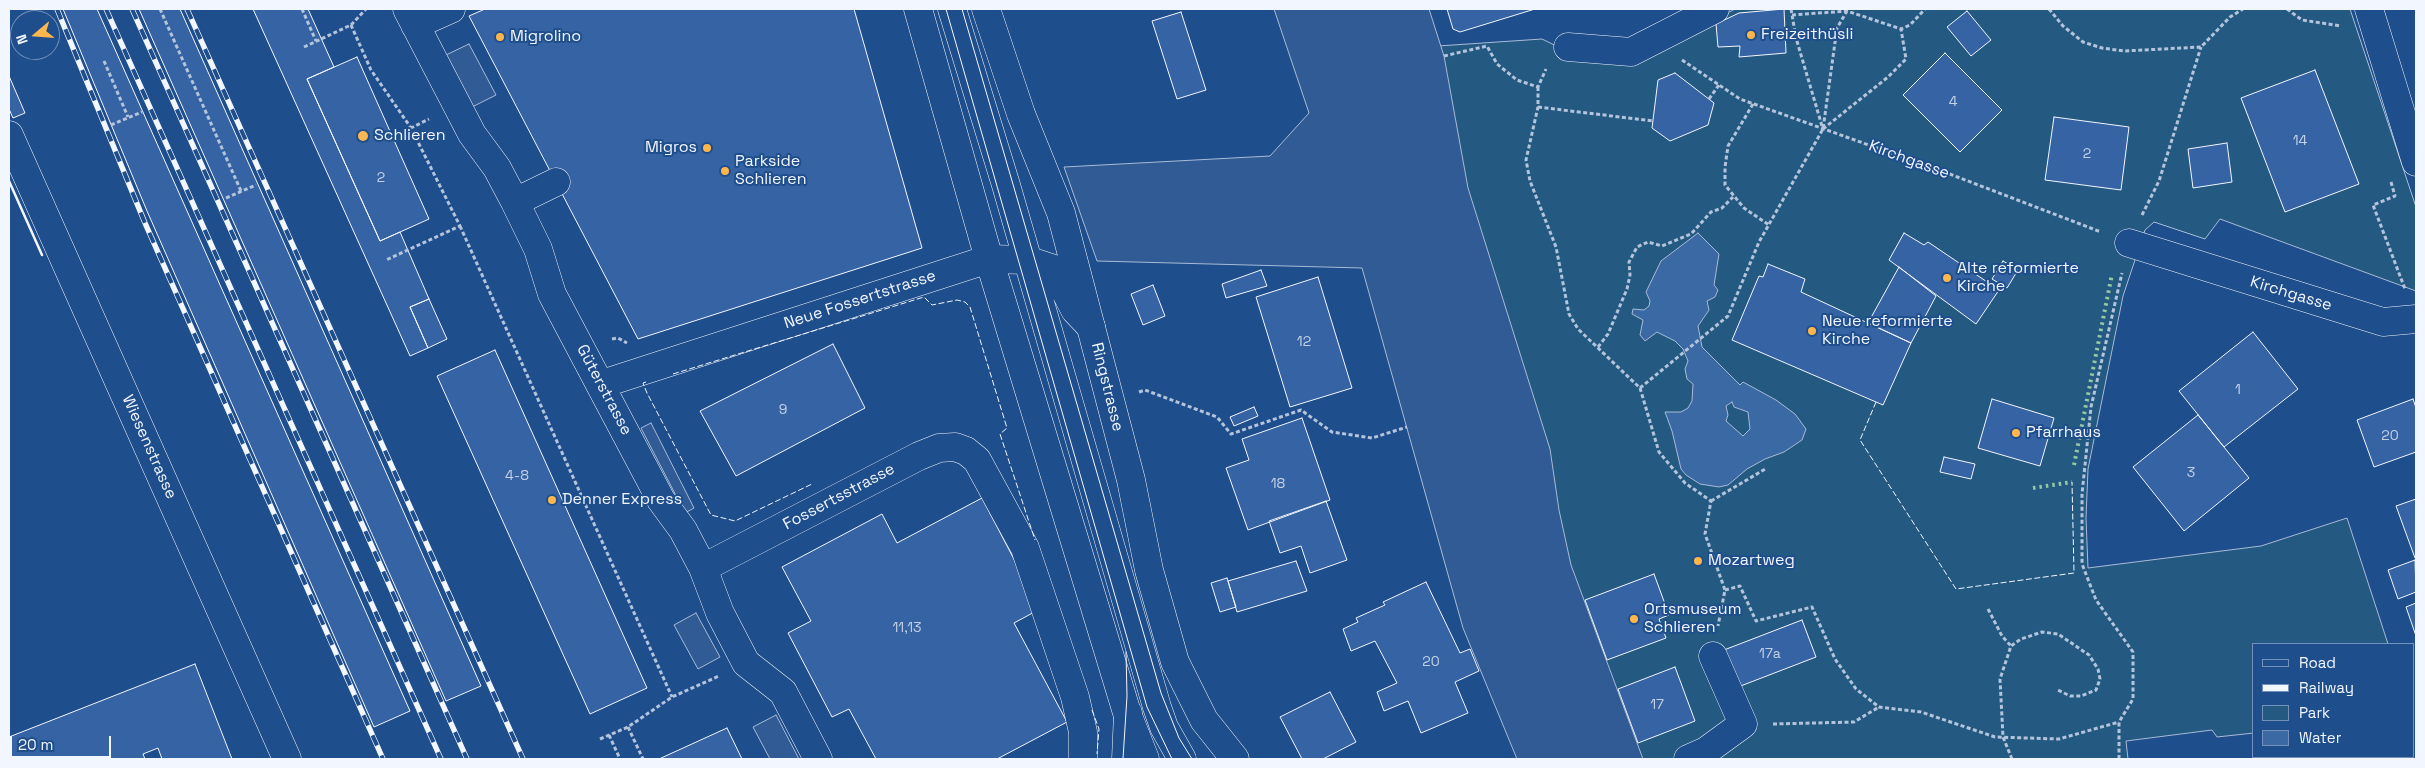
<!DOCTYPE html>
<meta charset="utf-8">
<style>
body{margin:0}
#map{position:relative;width:2425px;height:768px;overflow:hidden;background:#1f4e8c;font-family:"Space Grotesk",sans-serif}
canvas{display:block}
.frame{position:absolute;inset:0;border:10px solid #f2f6ff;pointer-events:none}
.legend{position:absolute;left:2252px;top:643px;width:162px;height:115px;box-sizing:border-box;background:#1f4e8c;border:1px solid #7391ba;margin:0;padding:6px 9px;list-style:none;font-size:15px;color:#f2f6ff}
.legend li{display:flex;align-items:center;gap:10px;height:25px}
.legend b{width:25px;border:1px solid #7391ba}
.north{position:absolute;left:10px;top:10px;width:50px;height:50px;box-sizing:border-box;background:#1f4e8c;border:1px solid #7391ba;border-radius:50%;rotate:252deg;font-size:14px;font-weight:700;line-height:20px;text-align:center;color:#f2f6ff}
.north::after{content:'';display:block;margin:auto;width:18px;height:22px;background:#ffb74d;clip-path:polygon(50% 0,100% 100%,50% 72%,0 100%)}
.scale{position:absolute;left:10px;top:736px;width:101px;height:22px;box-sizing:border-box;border:2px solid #f2f6ff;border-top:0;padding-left:6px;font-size:15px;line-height:18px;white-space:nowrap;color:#f2f6ff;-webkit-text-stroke:4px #1f4e8c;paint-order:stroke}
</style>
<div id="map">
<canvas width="2425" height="768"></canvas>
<div class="frame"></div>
<ul class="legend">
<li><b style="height:6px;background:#1f4e8c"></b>Road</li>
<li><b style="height:6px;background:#f2f6ff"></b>Railway</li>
<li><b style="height:14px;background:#245a82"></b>Park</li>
<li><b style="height:14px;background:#3b69a3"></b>Water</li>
</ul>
<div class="north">N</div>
<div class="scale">20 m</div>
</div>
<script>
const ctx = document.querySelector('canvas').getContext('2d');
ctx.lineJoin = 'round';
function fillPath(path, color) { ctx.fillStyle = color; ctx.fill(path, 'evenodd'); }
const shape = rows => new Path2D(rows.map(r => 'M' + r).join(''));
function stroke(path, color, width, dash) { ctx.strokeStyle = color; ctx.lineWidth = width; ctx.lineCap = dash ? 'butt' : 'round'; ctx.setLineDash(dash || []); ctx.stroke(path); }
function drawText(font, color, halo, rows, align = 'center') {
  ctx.font = font + ' "Space Grotesk",sans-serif'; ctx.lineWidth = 4; ctx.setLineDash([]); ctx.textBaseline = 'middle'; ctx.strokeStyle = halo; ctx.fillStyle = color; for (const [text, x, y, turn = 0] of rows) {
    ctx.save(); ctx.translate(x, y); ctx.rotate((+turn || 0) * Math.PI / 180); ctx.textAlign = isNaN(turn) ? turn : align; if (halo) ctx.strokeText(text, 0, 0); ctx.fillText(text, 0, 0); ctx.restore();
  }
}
const green = shape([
 [1735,9,2350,9,2416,207,2416,291,2220,219,2205,239,2154,222,2145,230,2123,296,2088,469,2086,518,2088,568,2261,546,2347,518,2388,644,2254,644,2254,733,2217,737,2212,730,2126,741,2128,759,1633,759,1575,601,1473,225,1438,46,1542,39,1575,55,1679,39,1735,9]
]);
const parking = shape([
 [1274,9,1429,9,1444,56,1468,188,1550,449,1559,510,1571,565,1643,759,1517,759,1463,628,1362,268,1097,261,1064,167,1270,156,1309,113,1274,9],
 [469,44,496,95,472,107,446,55,469,44],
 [651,423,694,508,685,513,641,428,651,423],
 [696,613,720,657,698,669,674,625,696,613],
 [776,715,799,759,770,759,753,727,776,715]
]);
const water = shape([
 [1698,233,1719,254,1714,285,1718,290,1715,297,1707,301,1709,310,1698,326,1702,347,1740,385,1743,382,1776,400,1795,414,1806,429,1802,440,1784,452,1765,459,1747,469,1728,485,1719,487,1700,484,1686,475,1681,469,1672,431,1665,412,1681,412,1688,408,1692,401,1693,384,1687,379,1685,369,1688,361,1683,349,1675,341,1657,332,1645,341,1640,335,1643,320,1632,314,1633,309,1644,310,1649,306,1650,301,1646,292,1661,261,1698,233],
 [1732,402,1734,407,1748,412,1750,429,1743,436,1726,421,1728,415,1726,406,1732,402]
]);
const building = shape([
 [63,9,97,9,410,711,374,727,147,211,63,9],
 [139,9,180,9,481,686,446,701,139,9],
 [253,9,308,9,334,67,307,79,380,241,400,232,429,299,410,307,428,348,410,356,253,9],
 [485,9,854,9,922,248,638,339,469,16,485,9],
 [1447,9,1535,9,1460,32,1453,29,1447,9],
 [1784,9,1786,53,1739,57,1740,46,1718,47,1716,24,1739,13,1784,9],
 [1967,11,1991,40,1971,56,1947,27,1967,11],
 [1181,12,1206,90,1177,99,1152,21,1181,12],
 [1945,53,2002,110,1960,152,1903,95,1945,53],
 [357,57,429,219,380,241,307,79,357,57],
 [2315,70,2359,184,2285,212,2241,98,2315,70],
 [1675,73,1714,103,1708,125,1670,141,1652,128,1658,80,1675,73],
 [9,76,25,113,13,118,9,109,9,76],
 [2054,117,2129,127,2121,190,2045,180,2054,117],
 [2227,143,2232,182,2193,188,2188,149,2227,143],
 [1904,233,1924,245,1928,242,1999,290,1976,324,1889,260,1904,233],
 [2003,261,2018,270,2007,288,1992,279,2003,261],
 [1768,264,1805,279,1801,292,1911,343,1883,405,1732,340,1759,276,1763,277,1768,264],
 [1899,267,1936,296,1911,343,1868,323,1899,267],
 [1261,270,1267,286,1226,298,1222,284,1261,270],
 [1318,277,1352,388,1290,407,1256,297,1318,277],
 [1153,285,1165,316,1143,325,1131,294,1153,285],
 [429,299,447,339,428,348,410,307,429,299],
 [2253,332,2298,389,2224,447,2179,391,2253,332],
 [833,344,865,408,736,476,700,411,833,344],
 [495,350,647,688,590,714,437,376,495,350],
 [1992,399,2054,418,2040,466,1978,448,1992,399],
 [2413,399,2416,408,2416,452,2374,467,2357,420,2413,399],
 [1254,407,1258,416,1234,426,1230,417,1254,407],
 [2198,415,2249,478,2184,531,2133,467,2198,415],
 [1302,418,1330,500,1248,530,1226,468,1249,460,1242,439,1302,418],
 [1944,457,1975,464,1971,479,1940,472,1944,457],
 [982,498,1040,609,1014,623,1067,722,997,759,876,759,849,709,832,717,788,633,811,621,782,567,882,514,897,543,982,498],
 [2416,499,2416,558,2415,558,2396,506,2416,499],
 [1326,501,1347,560,1310,573,1301,546,1280,553,1269,521,1326,501],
 [2415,560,2416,592,2398,599,2388,570,2415,560],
 [1296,561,1307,591,1237,612,1228,581,1296,561],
 [1654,574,1669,615,1659,619,1666,638,1607,660,1585,600,1654,574],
 [1227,578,1236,607,1220,612,1211,583,1227,578],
 [1426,582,1460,653,1470,649,1479,671,1455,682,1468,713,1421,733,1408,701,1384,711,1377,692,1397,683,1375,641,1351,651,1343,629,1358,622,1356,618,1385,605,1383,602,1426,582],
 [2416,603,2416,636,2406,607,2416,603],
 [1802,620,1816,657,1738,687,1724,650,1802,620],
 [195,664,232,759,162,759,158,748,143,754,145,759,9,759,9,737,195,664],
 [1675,667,1695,721,1638,743,1618,689,1675,667],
 [1330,692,1356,742,1323,759,1302,759,1280,717,1330,692],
 [727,728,742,759,659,759,727,728],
 [2372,757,2413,757,2414,759,2367,759,2372,757]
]);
const path = shape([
 [160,9,241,191],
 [302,9,316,41],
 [1791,9,1796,38,1822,126],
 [2049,9,2063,26,2083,42,2102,48,2124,51,2201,47,2230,17,2243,9],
 [2287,9,2302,20,2341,26],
 [1792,15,1847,11,1901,29,1910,25,1925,9],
 [351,25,371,70,411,128,460,226,386,260],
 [304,47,351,25,366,9],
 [1444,56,1487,46,1497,64,1517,80,1538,87,1546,69],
 [1682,60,1740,99,1947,173,2101,232],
 [104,61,128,117],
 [1538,87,1538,107,1526,160,1530,181,1556,247,1569,314,1578,329,1640,388,1659,452,1685,483,1711,501,1705,534,1725,590,1718,626],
 [1709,99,1719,85],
 [1753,104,1728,146,1725,167,1725,185,1744,208,1769,225],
 [1538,107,1653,121],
 [111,125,142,112],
 [1823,129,1888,77,1906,59,1901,29],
 [393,137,429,119],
 [2391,182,2395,196,2373,205,2405,289],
 [226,198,256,185],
 [2142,215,2159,181,2201,47],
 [460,226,672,697],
 [612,339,618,338,627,343],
 [1598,347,1608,334,1627,289,1630,275,1629,262,1637,247,1648,242,1662,246,1691,234,1711,212,1722,208,1733,197],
 [1640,388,1728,316,1759,242,1823,129,1837,28,1847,11],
 [1139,392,1145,390,1217,417,1231,434,1301,410,1332,432,1372,438,1407,427],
 [1711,501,1767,468],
 [1725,590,1740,586,1756,621,1812,607,1835,659,1856,689,1879,707,1921,712,1995,737,2059,739,2119,722],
 [1988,609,2002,636,2011,646],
 [1773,724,1854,722,1879,707],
 [628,727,643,759],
 [609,735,620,759],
 [600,739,628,727,672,697,719,676],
 [2012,759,2003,737,2000,679,2011,646,2021,639,2042,632,2058,634,2089,655,2098,669,2100,679,2096,690,2081,696,2070,696,2058,690],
 [2119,759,2119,722,2133,699,2133,652,2096,600,2082,564,2082,494,2091,407,2122,273]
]);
const minor = shape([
 [407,9,472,134,497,168,515,202,538,249,552,294,661,500,683,530,703,568,720,613,746,663,783,692,818,759],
 [952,9,1006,185,1157,707,1164,727,1182,759],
 [2369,9,2416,162],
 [415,25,451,9],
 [1568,47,1631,52,1715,9],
 [9,135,287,759],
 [515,202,556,182],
 [2129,243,2383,322,2416,319],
 [602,384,989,259,1027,260,1054,269,1075,310,1091,327],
 [703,568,919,456,939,448,955,447,966,451,977,460,1025,548,1075,697,1083,732,1083,759],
 [1126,759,1128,713],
 [1688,759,1706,751,1743,724,1713,656]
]);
const major = shape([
 [918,9,989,259,1128,716,1145,759],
 [986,9,1021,114,1061,213,1131,480,1149,570,1175,662,1204,720,1235,759]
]);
const tram = shape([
 [946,9,1147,707,1172,759],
 [962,9,1161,693,1179,738,1192,759],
 [1123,759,1127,696,1126,652]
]);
const rail = shape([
 [57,9,145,223,383,759],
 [106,9,441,759],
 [132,9,467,759],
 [187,9,523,759]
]);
const hedge = shape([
 [2074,465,2112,274],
 [2033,488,2072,482]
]);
const fence = shape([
 [673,374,924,297,932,305,957,300,965,302,970,307,1007,428,1000,434,1035,540],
 [646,382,643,383,647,393,711,515,735,521,812,484],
 [1876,402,1860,440,1956,589,2074,573,2072,482],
 [1092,710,1099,729,1097,754]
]);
const wall = shape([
 [9,181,42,255]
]);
const markers = [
 [1751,35,5,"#ffb74d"],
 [500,37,5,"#ffb74d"],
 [363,136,6,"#ffb74d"],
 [707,148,5,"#ffb74d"],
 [725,171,5,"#ffb74d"],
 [1947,278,5,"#ffb74d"],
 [1812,331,5,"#ffb74d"],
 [2016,433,5,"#ffb74d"],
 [552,500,5,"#ffb74d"],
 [1698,561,5,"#ffb74d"],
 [1634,619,5,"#ffb74d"]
];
const numberNames = [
 ["4",1953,102],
 ["14",2300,141],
 ["2",2087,154],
 ["2",381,178],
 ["12",1304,342],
 ["1",2238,390],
 ["9",783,410],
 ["20",2390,436],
 ["3",2191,473],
 ["4-8",517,476],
 ["18",1278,484],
 ["11,13",907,628],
 ["17a",1770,654],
 ["20",1431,662],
 ["17",1657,705]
];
const poiNames = [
 ["Freizeithüsli",1761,35],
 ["Migrolino",510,37],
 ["Schlieren",374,136],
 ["Migros",697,148,"right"],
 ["Parkside",735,162],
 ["Schlieren",735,180],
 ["Alte reformierte",1957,269],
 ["Kirche",1957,287],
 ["Neue reformierte",1822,322],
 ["Kirche",1822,340],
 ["Pfarrhaus",2026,433],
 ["Denner Express",562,500],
 ["Mozartweg",1708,561],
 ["Ortsmuseum",1644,610],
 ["Schlieren",1644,628]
];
const streetNames = [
 ["Kirchgasse",1909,160,20],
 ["Kirchgasse",2291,294,17],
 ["Neue Fossertstrasse",860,300,-18],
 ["Ringstrasse",1107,387,76],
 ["Güterstrasse",604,390,62],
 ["Wiesenstrasse",149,447,66],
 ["Fossertsstrasse",839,497,-28]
];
fillPath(green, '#245a82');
stroke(green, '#a8bbd7', 1);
fillPath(parking, '#305b95');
stroke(parking, '#a8bbd7', 1);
fillPath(water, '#3b69a3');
stroke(water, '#a8bbd7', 1);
fillPath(building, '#3563a3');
stroke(building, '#f2f6ff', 1);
stroke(minor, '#f2f6ff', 29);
stroke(major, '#f2f6ff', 29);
stroke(path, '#b3c4dc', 3, [4, 2.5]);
stroke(minor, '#1f4e8c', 28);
stroke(major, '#1f4e8c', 28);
stroke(tram, '#f2f6ff', 1);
stroke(rail, '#f2f6ff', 5.5);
stroke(rail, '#1f4e8c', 4, [11]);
stroke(hedge, '#97c8a6', 4, [2.5, 4]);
stroke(fence, '#f2f6ff', 1, [6, 2.5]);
stroke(wall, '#f2f6ff', 2.5);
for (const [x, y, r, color] of markers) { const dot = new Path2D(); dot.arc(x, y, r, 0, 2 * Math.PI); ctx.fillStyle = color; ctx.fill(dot); stroke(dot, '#1f4e8c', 2); }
drawText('14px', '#c3d1e8', null, numberNames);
drawText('16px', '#f2f6ff', '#1f4e8c', poiNames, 'left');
drawText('16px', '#f2f6ff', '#1f4e8c', streetNames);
</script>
